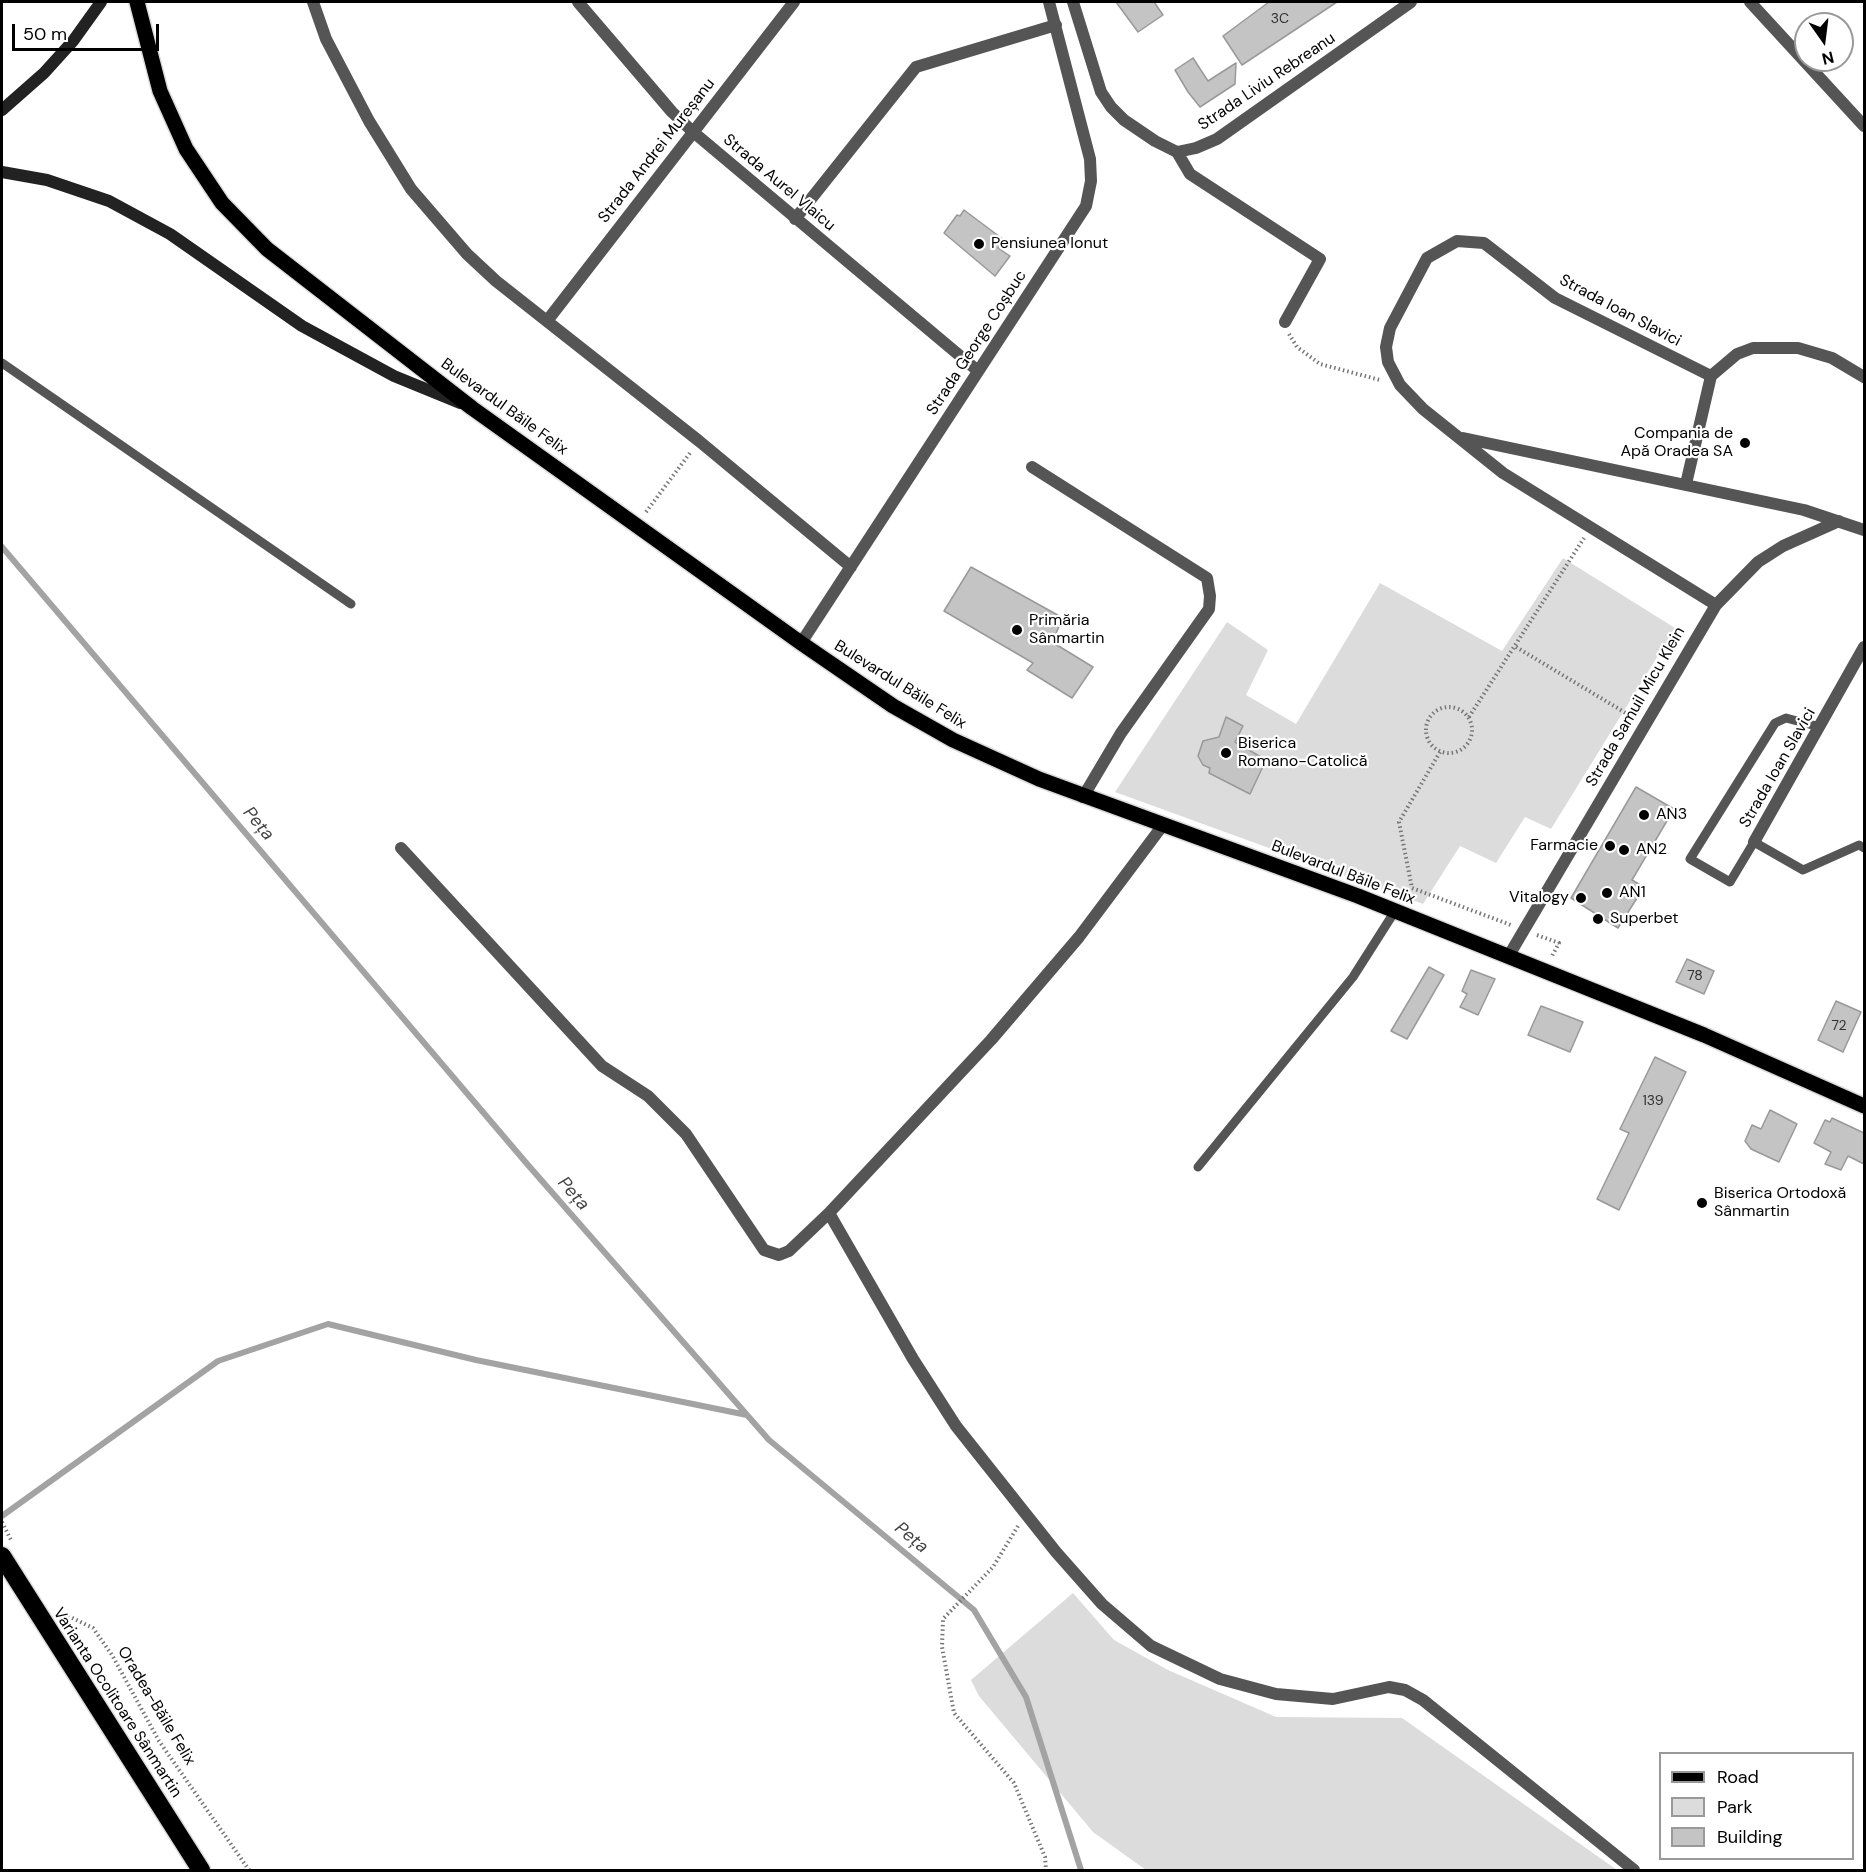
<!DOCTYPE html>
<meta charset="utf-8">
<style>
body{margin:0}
#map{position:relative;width:1866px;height:1872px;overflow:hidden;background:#fff;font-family:"DM Sans",sans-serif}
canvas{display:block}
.frame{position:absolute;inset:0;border:3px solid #000;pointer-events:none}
.legend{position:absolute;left:1659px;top:1752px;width:195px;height:108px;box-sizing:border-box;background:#fff;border:2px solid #999;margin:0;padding:8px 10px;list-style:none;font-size:18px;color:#000}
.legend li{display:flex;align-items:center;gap:12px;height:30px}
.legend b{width:30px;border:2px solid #999}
.north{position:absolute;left:1794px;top:12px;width:60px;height:60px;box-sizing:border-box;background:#fff;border:2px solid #999;border-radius:50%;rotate:166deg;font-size:16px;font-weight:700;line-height:24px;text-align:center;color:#000}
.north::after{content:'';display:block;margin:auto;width:21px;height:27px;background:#000;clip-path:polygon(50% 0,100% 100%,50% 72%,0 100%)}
.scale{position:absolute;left:12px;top:24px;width:147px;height:27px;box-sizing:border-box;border:3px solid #000;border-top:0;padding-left:8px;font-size:18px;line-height:21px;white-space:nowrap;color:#000;-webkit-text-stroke:4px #fff;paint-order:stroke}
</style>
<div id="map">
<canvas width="1866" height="1872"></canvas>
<div class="frame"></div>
<ul class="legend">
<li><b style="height:8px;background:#000"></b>Road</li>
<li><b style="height:16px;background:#dcdcdc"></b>Park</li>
<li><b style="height:16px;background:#c4c4c4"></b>Building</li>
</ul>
<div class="north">N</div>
<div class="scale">50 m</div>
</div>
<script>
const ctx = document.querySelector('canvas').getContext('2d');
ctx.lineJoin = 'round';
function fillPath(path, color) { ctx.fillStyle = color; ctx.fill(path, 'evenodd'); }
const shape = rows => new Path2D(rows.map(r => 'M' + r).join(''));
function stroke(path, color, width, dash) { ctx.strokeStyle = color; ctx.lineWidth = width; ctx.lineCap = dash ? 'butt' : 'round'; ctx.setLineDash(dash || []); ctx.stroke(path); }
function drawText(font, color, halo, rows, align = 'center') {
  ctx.font = font + ' "DM Sans",sans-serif'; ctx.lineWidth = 4.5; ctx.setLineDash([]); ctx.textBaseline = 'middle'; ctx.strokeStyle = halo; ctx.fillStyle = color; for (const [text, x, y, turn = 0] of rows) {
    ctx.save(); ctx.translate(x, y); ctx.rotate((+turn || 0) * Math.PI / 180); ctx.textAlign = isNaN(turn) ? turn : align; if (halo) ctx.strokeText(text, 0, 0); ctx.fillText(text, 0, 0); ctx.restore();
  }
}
const green = shape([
 [1563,558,1675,628,1551,829,1525,817,1496,863,1460,846,1423,904,1115,792,1227,622,1268,650,1246,695,1296,724,1380,583,1502,651],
 [1073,1593,1114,1640,1168,1670,1276,1717,1402,1718,1617,1870,1146,1870,1093,1832,979,1696,971,1680]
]);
const stream = shape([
 [2,547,528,1165,769,1440,974,1610,1026,1697,1081,1870],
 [2,1516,218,1361,328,1324,476,1360,747,1415]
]);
const building = shape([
 [1116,2,1154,2,1163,15,1138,32,1116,2],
 [1269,2,1337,2,1242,65,1223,36,1269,2],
 [1193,58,1208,81,1236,63,1235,84,1200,107,1188,92,1175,70,1193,58],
 [964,210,1004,240,998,248,1010,256,995,276,944,233,957,215,960,216,964,210],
 [971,567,1063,618,1052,642,1093,667,1072,698,1027,670,1033,663,944,611,971,567],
 [1226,717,1243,726,1235,742,1266,760,1250,794,1209,773,1210,768,1203,765,1198,756,1203,741,1219,737,1226,717],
 [1636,787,1674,809,1632,880,1644,887,1618,928,1571,898,1636,787],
 [1687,959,1714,971,1704,994,1676,982,1687,959],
 [1429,967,1444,975,1407,1039,1391,1031,1429,967],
 [1471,970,1495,979,1478,1015,1460,1007,1467,994,1462,991,1471,970],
 [1836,1001,1861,1012,1843,1052,1818,1040,1836,1001],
 [1541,1006,1583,1022,1570,1052,1528,1035,1541,1006],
 [1655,1057,1686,1072,1619,1210,1597,1199,1629,1133,1620,1129,1655,1057],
 [1770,1110,1797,1124,1779,1162,1751,1149,1745,1141,1752,1125,1761,1129,1770,1110],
 [1832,1118,1864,1133,1864,1164,1848,1156,1841,1170,1825,1164,1831,1152,1814,1143,1825,1120,1830,1122,1832,1118]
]);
const path = shape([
 [1289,334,1297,347,1320,364,1380,380],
 [646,512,690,453],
 [1516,647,1634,718],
 '1426 730a23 23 0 1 1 46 0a23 23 0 1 1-46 0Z',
 [1469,717,1584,538],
 [1440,752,1399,822,1412,888,1511,925],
 [1537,935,1559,943,1552,956],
 [2,1522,12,1542],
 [1018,1526,993,1567,943,1619,942,1647,954,1713,1014,1783,1045,1857,1046,1870],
 [60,1612,93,1628,112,1655,159,1741,249,1870]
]);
const lane = shape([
 [2,363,351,604],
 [1820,727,1786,718,1775,723,1690,859,1730,882,1754,842,1803,870,1859,845,1864,848],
 [1198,1167,1353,977,1395,911]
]);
const street = shape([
 [313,2,326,39,369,121,411,189,467,254,496,281,699,441,851,567],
 [578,2,672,112,692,131,978,371],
 [1073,2,1101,92,1111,107,1124,120,1155,141,1177,152,1196,148,1217,139,1411,2],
 [1750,2,1864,126],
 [1177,152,1190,174,1320,259,1285,322],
 [795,219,916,67,1056,25],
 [547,321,794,2],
 [1711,376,1555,298,1484,243,1457,241,1427,258,1390,328,1386,347,1388,362,1400,385,1423,409,1503,473,1716,605],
 [1463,438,1804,510,1864,530],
 [1032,467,1207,578,1210,596,1209,609,1121,733,1083,797],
 [1686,484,1711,376,1737,354,1753,348,1798,348,1832,358,1864,377],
 [801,643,1086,206,1091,181,1090,159,1049,2],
 [1754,842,1864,647],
 [401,848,602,1066,648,1096,686,1134,764,1250,779,1255,789,1251,829,1213,991,1040,1079,937,1163,825],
 [1508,957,1716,605,1758,562,1783,546,1839,521],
 [829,1213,913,1359,956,1426,1056,1552,1102,1604,1151,1646,1220,1679,1276,1694,1333,1699,1389,1687,1405,1690,1423,1700,1634,1870]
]);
const secondary = shape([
 [2,110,44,73,73,41,101,2],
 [2,172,47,180,109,201,170,234,302,326,394,376,460,403]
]);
const primary = shape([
 [137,2,160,91,186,149,222,203,267,249,472,408,801,643,893,706,953,740,1039,779,1358,896,1704,1035,1864,1106]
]);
const highway = shape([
 [2,1556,201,1870]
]);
const markers = [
 [979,244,6,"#000"],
 [1745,443,6,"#000"],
 [1017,630,6,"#000"],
 [1226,753,6,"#000"],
 [1644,815,6,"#000"],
 [1610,846,6,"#000"],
 [1624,850,6,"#000"],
 [1607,893,6,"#000"],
 [1581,898,6,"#000"],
 [1598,919,6,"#000"],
 [1702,1203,6,"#000"]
];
const numberNames = [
 ["3C",1280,19],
 ["78",1695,976],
 ["72",1839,1026],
 ["139",1653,1101]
];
const streetNames = [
 ["Strada Liviu Rebreanu",1267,82,-34],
 ["Strada Andrei Mureșanu",657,151,-52],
 ["Strada Aurel Vlaicu",779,183,40],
 ["Strada Ioan Slavici",1620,311,28],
 ["Strada George Coșbuc",977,343,-57],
 ["Bulevardul Băile Felix",504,407,36],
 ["Bulevardul Băile Felix",900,685,32],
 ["Strada Samuil Micu Klein",1636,707,-60],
 ["Strada Ioan Slavici",1778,768,-60],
 ["Bulevardul Băile Felix",1343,873,21],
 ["Varianta Ocolitoare Sânmartin",117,1703,57],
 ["Oradea-Băile Felix",156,1706,59]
];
const poiNames = [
 ["Pensiunea Ionut",991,244],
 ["Compania de",1733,434,"right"],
 ["Apă Oradea SA",1733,452,"right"],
 ["Primăria",1029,621],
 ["Sânmartin",1029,639],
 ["Biserica",1238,744],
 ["Romano-Catolică",1238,762],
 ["AN3",1656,815],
 ["Farmacie",1598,846,"right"],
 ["AN2",1636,850],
 ["AN1",1619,893],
 ["Vitalogy",1569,898,"right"],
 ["Superbet",1610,919],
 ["Biserica Ortodoxă",1714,1194],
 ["Sânmartin",1714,1212]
];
const waterNames = [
 ["Peța",258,824,50],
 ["Peța",573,1194,49],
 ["Peța",911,1538,40]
];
fillPath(green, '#dcdcdc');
stroke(stream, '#a3a3a3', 6);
fillPath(building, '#c4c4c4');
stroke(building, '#999', 1.5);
stroke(primary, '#dbdbdb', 18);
stroke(highway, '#dbdbdb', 21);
stroke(path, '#777', 4, [1.5, 3]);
stroke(lane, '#555', 9);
stroke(street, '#555', 12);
stroke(secondary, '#222', 12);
stroke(primary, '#000', 15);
stroke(highway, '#000', 18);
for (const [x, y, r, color] of markers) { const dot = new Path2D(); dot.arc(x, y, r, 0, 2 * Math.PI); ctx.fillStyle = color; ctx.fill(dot); stroke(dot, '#fff', 2); }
drawText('14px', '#313131', null, numberNames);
drawText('16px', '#000', '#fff', streetNames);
drawText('16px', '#000', '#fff', poiNames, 'left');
drawText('italic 18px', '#444', '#fff', waterNames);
</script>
